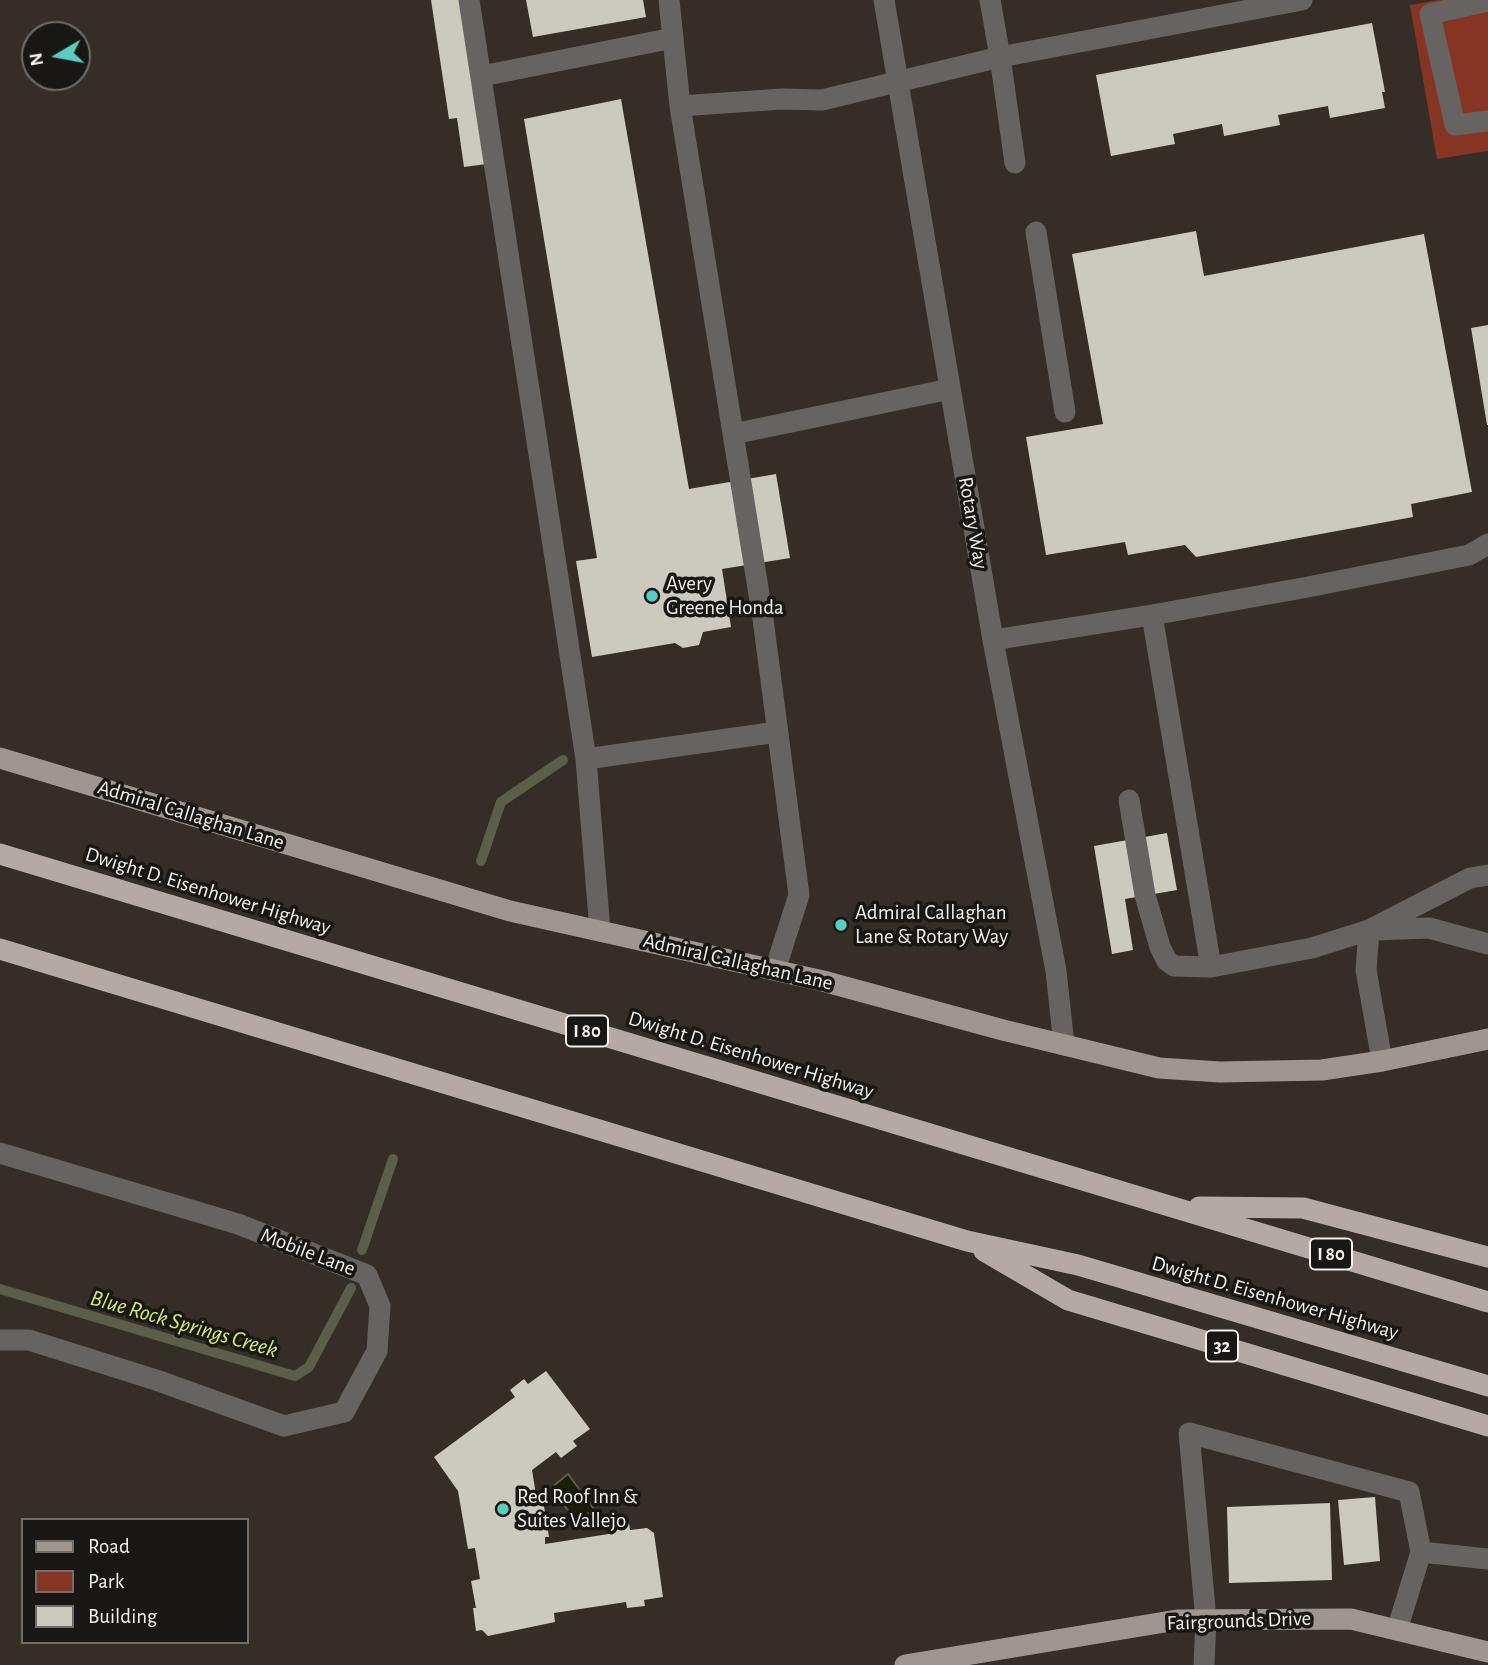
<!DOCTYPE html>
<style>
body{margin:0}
#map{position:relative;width:1488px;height:1665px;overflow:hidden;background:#342e26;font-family:"Alegreya Sans",sans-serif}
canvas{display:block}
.legend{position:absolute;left:21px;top:1518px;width:228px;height:126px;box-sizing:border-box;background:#191713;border:2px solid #716e69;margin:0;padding:9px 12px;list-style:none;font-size:21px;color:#f4f0ea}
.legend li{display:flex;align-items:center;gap:14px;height:35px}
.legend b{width:35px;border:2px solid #716e69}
.north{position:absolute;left:21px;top:21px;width:70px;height:70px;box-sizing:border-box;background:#191713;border:2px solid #716e69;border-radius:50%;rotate:260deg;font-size:19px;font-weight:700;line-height:28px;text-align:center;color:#f4f0ea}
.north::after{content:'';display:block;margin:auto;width:24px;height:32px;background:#58cec0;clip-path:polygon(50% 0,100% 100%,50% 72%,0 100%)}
</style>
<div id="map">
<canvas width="1488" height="1665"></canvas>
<ul class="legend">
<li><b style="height:9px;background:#9f9690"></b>Road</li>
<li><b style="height:19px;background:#863524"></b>Park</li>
<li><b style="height:19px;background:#cccabe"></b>Building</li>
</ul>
<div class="north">N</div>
</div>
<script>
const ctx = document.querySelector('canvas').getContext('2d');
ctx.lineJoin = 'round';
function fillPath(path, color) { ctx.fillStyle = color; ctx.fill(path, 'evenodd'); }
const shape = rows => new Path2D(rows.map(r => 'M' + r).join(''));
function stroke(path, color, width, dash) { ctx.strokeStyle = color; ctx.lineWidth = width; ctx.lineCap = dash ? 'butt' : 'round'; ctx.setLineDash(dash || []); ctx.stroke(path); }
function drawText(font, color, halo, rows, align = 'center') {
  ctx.font = font + ' "Alegreya Sans",sans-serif'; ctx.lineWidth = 7; ctx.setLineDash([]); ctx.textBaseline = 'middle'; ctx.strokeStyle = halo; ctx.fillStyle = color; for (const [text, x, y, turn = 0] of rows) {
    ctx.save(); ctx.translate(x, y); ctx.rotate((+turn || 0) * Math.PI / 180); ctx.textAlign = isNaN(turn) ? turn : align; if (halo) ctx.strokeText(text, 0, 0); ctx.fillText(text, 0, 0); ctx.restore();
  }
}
const green = shape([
 [1438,0,1488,0,1488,151,1437,159,1410,5]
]);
const water = shape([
 [568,1474,594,1509,577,1522,551,1488,568,1474]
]);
const stream = shape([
 [481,861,501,802,563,760],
 [362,1250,393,1159],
 [0,1289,295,1376,309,1367,351,1288]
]);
const building = shape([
 [431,0,469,0,494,163,464,167,457,118,449,119],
 [526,0,643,0,646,17,533,37],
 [1372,23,1385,92,1382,92,1385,108,1330,118,1328,106,1278,115,1280,125,1224,136,1222,124,1173,134,1175,144,1111,156,1096,75],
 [621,99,689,489,776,474,790,558,722,569,731,627,703,632,699,645,683,648,675,643,592,657,576,561,597,558,524,119],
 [1196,231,1204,276,1424,234,1472,492,1411,504,1413,517,1196,557,1185,545,1128,555,1125,542,1046,555,1026,437,1103,424,1072,254],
 [1488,325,1488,425,1487,425,1471,328],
 [1167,833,1177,890,1125,899,1133,950,1112,954,1094,846],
 [546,1371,590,1429,573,1441,577,1446,561,1458,556,1452,532,1470,536,1495,542,1494,549,1537,545,1537,545,1544,615,1533,613,1525,629,1523,630,1530,647,1528,654,1533,663,1597,644,1600,645,1606,627,1608,626,1602,554,1613,555,1622,488,1636,482,1630,476,1631,473,1608,476,1608,471,1581,480,1579,475,1548,468,1549,458,1491,434,1457,515,1397,510,1390,524,1379,528,1384],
 [1375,1497,1380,1561,1344,1565,1338,1500],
 [1330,1503,1332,1580,1229,1583,1227,1507]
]);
const minor = shape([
 [469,0,586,759],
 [669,0,680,106,763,619,799,895,775,970],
 [884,0,993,640,1056,971,1064,1045],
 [990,0,1000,57,1015,163],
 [1488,1,1430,14,1455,125,1488,121],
 [482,76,673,38],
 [680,106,782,99,822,100,1000,57,1302,0],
 [1036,232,1065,412],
 [733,434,950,389],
 [1152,615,1211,967],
 [993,640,1152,615,1308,587,1469,555,1488,544],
 [1129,800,1145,895,1160,947,1167,961,1174,966,1211,967,1312,948,1369,930,1470,878,1488,875],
 [1369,930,1366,970,1382,1061],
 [1374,930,1429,928,1488,944],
 [600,931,586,759,777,732],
 [0,1153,238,1224,367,1275,380,1306,377,1351,344,1412,284,1426,156,1380,29,1340,0,1340],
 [1397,1630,1421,1552,1488,1559],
 [1204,1665,1206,1620,1189,1433,1409,1492,1421,1552]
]);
const major = shape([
 [0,758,510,911,823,981,1003,1030,1159,1068,1220,1072,1322,1070,1382,1061,1488,1039],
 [905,1665,1177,1620,1351,1619,1488,1652]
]);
const highway = shape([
 [0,854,1488,1302],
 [0,949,967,1241,1078,1265,1488,1386],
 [1199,1207,1303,1208,1488,1257],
 [984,1251,1068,1300,1488,1426]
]);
const markers = [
 [652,596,7,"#58cec0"],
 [841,925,7,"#58cec0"],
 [503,1509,7,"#58cec0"]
];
const shields = [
 [587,1031,42],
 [1331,1254,42],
 [1222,1346,32]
];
const shieldNames = [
 ["I 80",587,1031],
 ["I 80",1331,1254],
 ["32",1222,1346]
];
const streetNames = [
 ["Rotary Way",973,523,80],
 ["Admiral Callaghan Lane",191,815,17],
 ["Dwight D. Eisenhower Highway",208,891,17],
 ["Admiral Callaghan Lane",738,962,13],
 ["Dwight D. Eisenhower Highway",751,1055,17],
 ["Mobile Lane",308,1252,21],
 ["Dwight D. Eisenhower Highway",1275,1298,16],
 ["Fairgrounds Drive",1239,1621,-2]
];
const poiNames = [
 ["Avery",666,584],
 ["Greene Honda",666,608],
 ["Admiral Callaghan",855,913],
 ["Lane & Rotary Way",855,937],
 ["Red Roof Inn &",517,1497],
 ["Suites Vallejo",517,1521]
];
const waterNames = [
 ["Blue Rock Springs Creek",184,1324,16]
];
fillPath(green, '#863524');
fillPath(water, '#1a2002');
stroke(water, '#5b5e48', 2);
stroke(stream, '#5b5e48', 10);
fillPath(building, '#cccabe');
stroke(minor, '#676360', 21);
stroke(major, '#9f9690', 21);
stroke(highway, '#b5aaa3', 21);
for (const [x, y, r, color] of markers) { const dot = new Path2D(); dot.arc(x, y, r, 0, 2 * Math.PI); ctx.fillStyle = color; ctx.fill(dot); stroke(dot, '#191713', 2.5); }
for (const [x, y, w] of shields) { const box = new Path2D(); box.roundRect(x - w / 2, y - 15.5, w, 31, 5); ctx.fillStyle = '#191713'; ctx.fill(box); stroke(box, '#f4f0ea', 2); }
drawText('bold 19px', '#f4f0ea', null, shieldNames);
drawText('21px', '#f4f0ea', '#191713', streetNames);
drawText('21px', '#f4f0ea', '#191713', poiNames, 'left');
drawText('italic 23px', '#d2ee6e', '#191713', waterNames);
</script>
